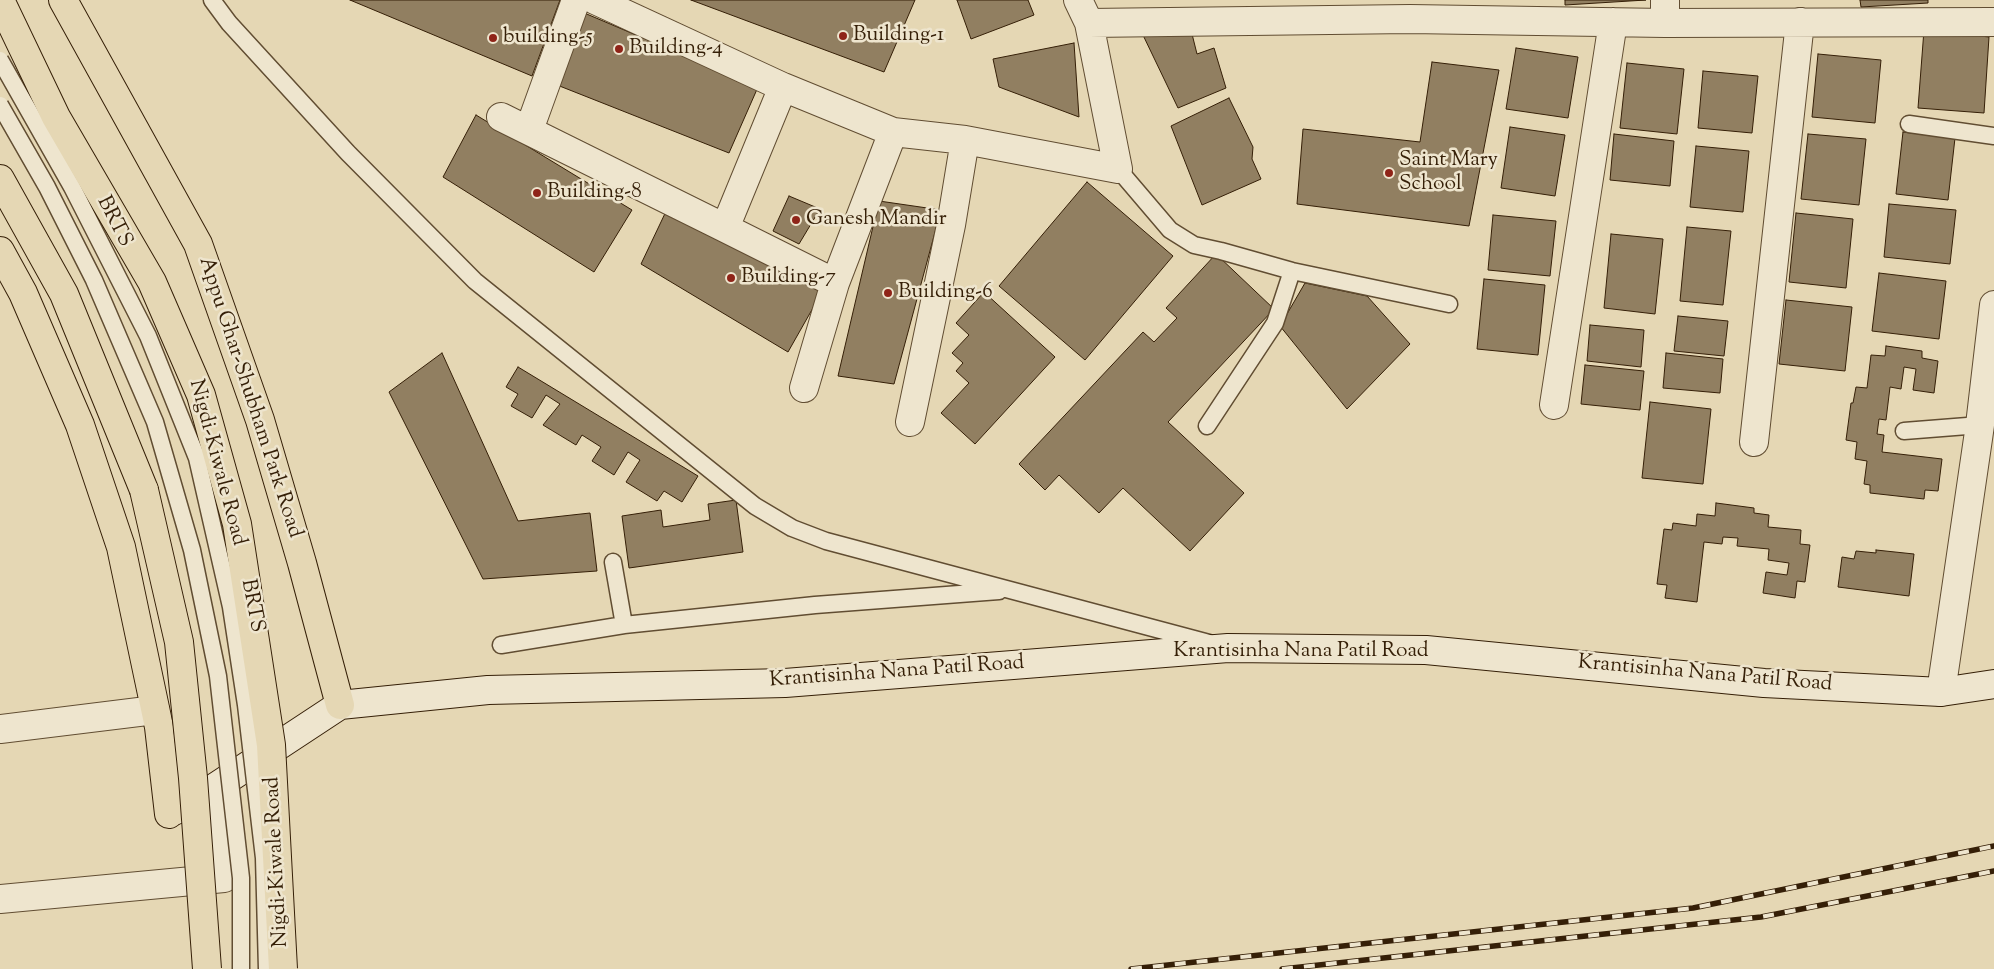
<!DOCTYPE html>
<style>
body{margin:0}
canvas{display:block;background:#e5d7b4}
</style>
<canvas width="1994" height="969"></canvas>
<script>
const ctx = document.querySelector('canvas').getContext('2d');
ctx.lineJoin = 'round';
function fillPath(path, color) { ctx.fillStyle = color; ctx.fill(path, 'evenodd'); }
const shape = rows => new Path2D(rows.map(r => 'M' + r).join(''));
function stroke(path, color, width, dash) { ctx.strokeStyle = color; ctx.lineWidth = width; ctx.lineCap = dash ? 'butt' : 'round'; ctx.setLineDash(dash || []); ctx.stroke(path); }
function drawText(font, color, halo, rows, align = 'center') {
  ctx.font = font + ' "Sorts Mill Goudy",serif'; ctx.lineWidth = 5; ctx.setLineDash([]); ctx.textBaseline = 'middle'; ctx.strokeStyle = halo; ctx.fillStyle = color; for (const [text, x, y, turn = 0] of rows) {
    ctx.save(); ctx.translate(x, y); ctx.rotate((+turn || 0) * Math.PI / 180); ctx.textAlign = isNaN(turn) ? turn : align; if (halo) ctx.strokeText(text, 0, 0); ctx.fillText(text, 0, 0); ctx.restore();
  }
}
const building = shape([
 [350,0,560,0,532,76,350,0],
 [691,0,915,0,884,72,691,0],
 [957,0,1028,0,1034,15,971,39,957,0],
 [1565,0,1646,0,1565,5,1565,0],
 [1860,0,1928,0,1928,3,1861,7,1860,0],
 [582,12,758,87,729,153,557,85,582,12],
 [1924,30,1989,37,1984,113,1918,108,1924,30],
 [1142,33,1192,34,1197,54,1214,48,1226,88,1178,108,1142,33],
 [1074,43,1079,117,999,87,993,59,1074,43],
 [1516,48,1578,57,1568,118,1506,109,1516,48],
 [1818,54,1881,60,1875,123,1812,117,1818,54],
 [1432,62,1499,70,1469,226,1297,204,1303,129,1420,142,1432,62],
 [1627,63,1684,69,1677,134,1620,128,1627,63],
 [1703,71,1758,76,1752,133,1698,128,1703,71],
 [1229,98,1253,147,1252,159,1261,179,1202,205,1171,126,1229,98],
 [476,115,632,210,594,272,443,177,476,115],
 [1510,127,1565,135,1555,196,1501,188,1510,127],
 [1903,132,1955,138,1948,200,1896,194,1903,132],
 [1614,134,1674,141,1670,186,1610,180,1614,134],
 [1808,134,1866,139,1859,205,1801,199,1808,134],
 [1696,146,1749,151,1743,212,1690,207,1696,146],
 [1087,182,1173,256,1085,360,999,286,1087,182],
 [789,196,820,209,799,244,773,231,789,196],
 [879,201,941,210,894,384,838,376,879,201],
 [670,203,822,292,788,352,641,264,670,203],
 [1889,204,1956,210,1950,264,1884,257,1889,204],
 [1796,213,1853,219,1846,288,1789,282,1796,213],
 [1493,215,1556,221,1550,276,1488,270,1493,215],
 [1687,227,1731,231,1723,305,1680,301,1687,227],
 [1611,234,1663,239,1655,314,1604,308,1611,234],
 [1216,254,1274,309,1168,422,1244,493,1190,551,1123,488,1099,513,1059,475,1045,490,1019,464,1143,332,1154,342,1177,318,1166,308,1216,254],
 [1879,273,1946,281,1939,339,1872,331,1879,273],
 [1484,279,1545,285,1538,355,1477,349,1484,279],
 [1305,283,1367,296,1410,344,1347,409,1280,326,1305,283],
 [984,292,1055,357,975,444,941,413,969,383,956,371,963,363,952,353,969,335,956,323,984,292],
 [1786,300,1852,307,1845,371,1779,364,1786,300],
 [1678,316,1728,321,1724,356,1674,351,1678,316],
 [1590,325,1644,330,1641,367,1587,361,1590,325],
 [1886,346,1922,351,1922,358,1938,361,1934,393,1913,390,1916,369,1904,367,1901,389,1890,387,1886,420,1879,419,1877,434,1884,435,1882,452,1942,459,1938,491,1925,490,1924,499,1870,493,1870,485,1864,484,1867,461,1855,459,1857,442,1846,440,1851,403,1853,403,1856,387,1867,388,1871,355,1885,356,1886,346],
 [442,353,518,521,590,513,597,571,483,579,389,392,442,353],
 [1666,353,1723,359,1720,393,1663,388,1666,353],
 [1585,365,1644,371,1640,410,1581,404,1585,365],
 [518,367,698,476,682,502,664,491,657,501,626,482,640,460,628,452,614,475,592,461,601,447,582,435,576,445,543,425,560,404,546,395,532,418,511,406,518,394,506,387,518,367],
 [1650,402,1711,409,1703,484,1642,478,1650,402],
 [736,500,743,552,629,568,622,516,661,510,663,527,710,520,708,504,736,500],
 [1716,503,1754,508,1754,513,1769,515,1768,527,1801,530,1800,544,1810,545,1805,582,1797,581,1795,598,1763,593,1766,572,1787,575,1789,563,1768,560,1769,549,1737,546,1738,538,1723,537,1722,544,1704,542,1697,602,1665,598,1667,585,1657,584,1664,529,1672,530,1673,523,1696,526,1697,514,1715,516,1716,503],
 [1876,550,1914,554,1909,596,1838,587,1842,557,1854,559,1856,551,1876,553,1876,550]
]);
const service = shape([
 [212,0,229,23,348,153,475,281,755,506,792,528,826,541,1209,643],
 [1909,124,1994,136],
 [1118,169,1170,230,1194,245,1221,251,1292,271,1449,304],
 [1207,426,1275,323,1292,271],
 [1904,431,1980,425],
 [613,562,624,625],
 [501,645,624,625,815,605,999,591]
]);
const minor = shape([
 [595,0,783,87,893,132,965,140,1118,169,1089,23,1078,0],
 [1089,23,1410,19,1665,23,1994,22],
 [1665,23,1665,0],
 [501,117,725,228,783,87],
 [529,130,576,0],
 [725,228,835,283,893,132],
 [804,388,835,283],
 [1554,405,1613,22],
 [910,422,951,225,965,140],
 [1754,442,1800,22],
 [1941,692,1980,425,1994,305],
 [0,899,224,878,211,790]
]);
const tertiary = shape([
 [0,729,155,710]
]);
const secondary = shape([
 [176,810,211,790,340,705,488,690,785,683,1228,648,1426,650,1764,683,1883,689,1941,692,1994,684]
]);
const primary = shape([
 [63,0,198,244,260,420,302,563,340,705],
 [0,179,64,294,144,490],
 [0,251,23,293,80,425,121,547,159,727,169,814]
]);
const rail = shape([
 [1131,969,1693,908,1994,846],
 [1282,969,1761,917,1994,871]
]);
const serviceBridge = shape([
 [0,60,72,187,148,336,197,458,231,607,246,705,264,858,267,969],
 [0,105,47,187,94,280,155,422,192,550,218,676,241,878,241,969]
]);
const primaryBridge = shape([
 [0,0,56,117,152,282,201,395,237,524,271,745,283,969],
 [144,490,179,642,193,778,207,969]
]);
const markers = [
 [843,36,5,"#8f2418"],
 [493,38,5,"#8f2418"],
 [619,49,5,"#8f2418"],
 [1389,173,5,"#8f2418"],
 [537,193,5,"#8f2418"],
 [796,220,5,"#8f2418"],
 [731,278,5,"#8f2418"],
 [888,293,5,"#8f2418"]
];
const poiNames = [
 ["Building-1",853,36],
 ["building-5",503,38],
 ["Building-4",629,49],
 ["Saint Mary",1399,161],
 ["School",1399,185],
 ["Building-8",547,193],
 ["Ganesh Mandir",806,220],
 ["Building-7",741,278],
 ["Building-6",898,293]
];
const streetNames = [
 ["BRTS",113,222,63],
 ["Appu Ghar-Shubham Park Road",249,398,72],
 ["Nigdi-Kiwale Road",216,463,75],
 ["BRTS",251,606,79],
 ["Krantisinha Nana Patil Road",1301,652],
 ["Krantisinha Nana Patil Road",897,673,-4],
 ["Krantisinha Nana Patil Road",1705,675,5],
 ["Nigdi-Kiwale Road",278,862,-93]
];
fillPath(building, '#917f61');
stroke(building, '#351f07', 1);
stroke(service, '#614d32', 19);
stroke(minor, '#614d32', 30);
stroke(tertiary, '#614d32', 30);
stroke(secondary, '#351f07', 30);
stroke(primary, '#351f07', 30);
stroke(service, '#eee5ce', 16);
stroke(minor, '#eee5ce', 28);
stroke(tertiary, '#eee5ce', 28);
stroke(secondary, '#eee5ce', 28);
stroke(primary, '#e5d7b4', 28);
stroke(rail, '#351f07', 5.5);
stroke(rail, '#eee5ce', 4, [11]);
stroke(serviceBridge, '#614d32', 19, []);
stroke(primaryBridge, '#351f07', 30, []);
stroke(serviceBridge, '#eee5ce', 16);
stroke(primaryBridge, '#e5d7b4', 28);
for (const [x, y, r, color] of markers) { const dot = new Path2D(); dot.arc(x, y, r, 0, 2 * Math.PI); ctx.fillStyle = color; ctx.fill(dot); stroke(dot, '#eee5ce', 2); }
drawText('21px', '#351f07', '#eee5ce', poiNames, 'left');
drawText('21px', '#351f07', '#eee5ce', streetNames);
</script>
